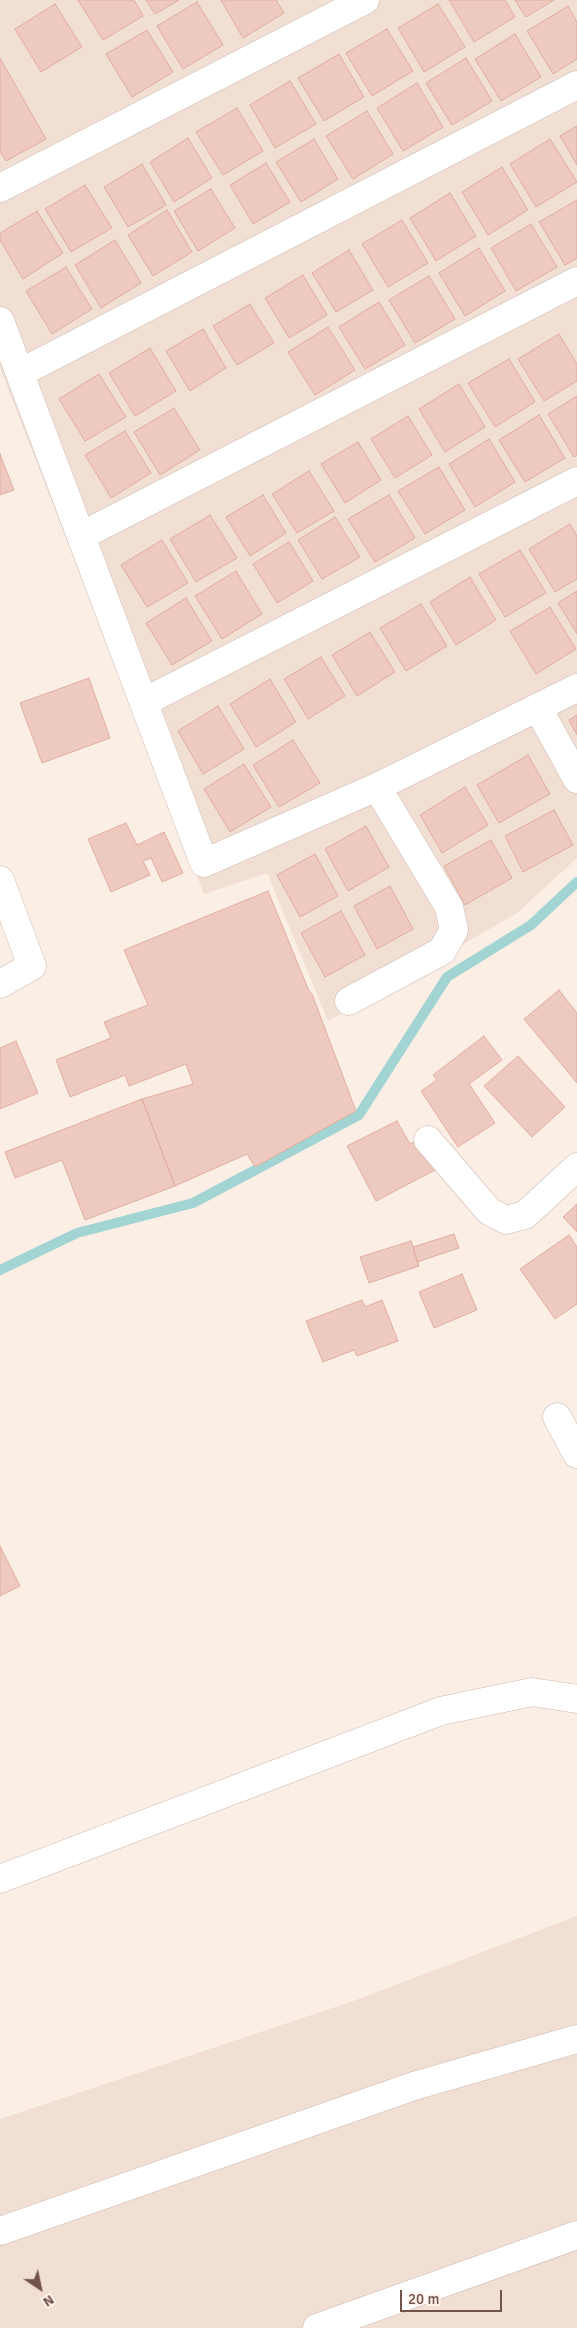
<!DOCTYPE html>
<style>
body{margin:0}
#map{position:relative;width:577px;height:2328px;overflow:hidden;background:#fbefe5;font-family:Signika,sans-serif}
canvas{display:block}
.north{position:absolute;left:15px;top:2263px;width:50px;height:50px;-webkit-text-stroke:4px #fef3eb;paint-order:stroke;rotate:146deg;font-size:14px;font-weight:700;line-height:20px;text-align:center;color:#72534c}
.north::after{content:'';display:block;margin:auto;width:18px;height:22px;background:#72534c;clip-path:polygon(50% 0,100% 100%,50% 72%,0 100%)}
.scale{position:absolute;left:400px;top:2290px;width:102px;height:22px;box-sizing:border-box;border:2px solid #72534c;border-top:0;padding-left:6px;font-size:15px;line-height:18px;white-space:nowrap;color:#72534c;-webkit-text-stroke:4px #fef3eb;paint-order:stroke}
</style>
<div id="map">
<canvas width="577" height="2328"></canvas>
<div class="north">N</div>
<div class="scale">20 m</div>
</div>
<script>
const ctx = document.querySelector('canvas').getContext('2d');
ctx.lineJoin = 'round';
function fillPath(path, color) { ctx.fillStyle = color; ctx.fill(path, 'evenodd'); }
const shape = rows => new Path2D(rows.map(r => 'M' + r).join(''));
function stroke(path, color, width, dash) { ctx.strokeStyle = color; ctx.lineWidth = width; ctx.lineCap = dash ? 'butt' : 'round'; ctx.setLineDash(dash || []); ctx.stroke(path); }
const residential = shape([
 [0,0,577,0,577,858,516,914,328,1021,267,873,204,894,0,368],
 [577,1916,577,2328,0,2328,0,2119,356,2000]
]);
const stream = shape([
 [0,1270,77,1233,193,1203,359,1115,447,977,531,925,577,882]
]);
const building = shape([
 [78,0,134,0,143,16,103,40,78,0],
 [146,0,179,0,155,14,146,0],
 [221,0,276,0,284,13,243,38,221,0],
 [449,0,505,0,515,17,474,42,449,0],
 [515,0,554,0,526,17,515,0],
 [197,2,223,45,183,69,157,26,197,2],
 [55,4,82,47,41,72,15,29,55,4],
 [438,4,465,47,424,72,398,28,438,4],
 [568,6,577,22,577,59,553,74,527,31,568,6],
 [387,29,413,71,372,96,346,53,387,29],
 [147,30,173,72,132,97,106,54,147,30],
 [515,34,541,77,501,101,475,59,515,34],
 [339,54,364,97,324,121,298,78,339,54],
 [0,58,46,139,6,161,0,151,0,58],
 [466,58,492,101,452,125,426,83,466,58],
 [290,81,316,124,275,148,250,105,290,81],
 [417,83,443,127,403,151,377,108,417,83],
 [237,108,263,151,223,175,196,132,237,108],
 [367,111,393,154,353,179,326,136,367,111],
 [577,126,577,165,560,136,577,126],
 [188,138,212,178,174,202,150,162,188,138],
 [314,139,338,179,301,202,276,162,314,139],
 [550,139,577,182,536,207,510,164,550,139],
 [266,163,290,202,253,224,230,185,266,163],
 [142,164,166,205,128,227,104,187,142,164],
 [502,167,528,210,488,235,462,192,502,167],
 [85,185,112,228,71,252,45,209,85,185],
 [211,189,235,228,198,251,174,211,211,189],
 [450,193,476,236,436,261,410,218,450,193],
 [577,200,577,258,565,265,539,222,577,200],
 [167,210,192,252,153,276,128,235,167,210],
 [37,211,63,253,23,279,0,240,0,233,37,211],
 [402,220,428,263,388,287,362,244,402,220],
 [531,224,557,267,516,291,491,248,531,224],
 [115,240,141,283,101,308,75,265,115,240],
 [479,248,505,291,465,316,439,273,479,248],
 [349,250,373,290,336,312,312,273,349,250],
 [66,267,92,309,52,334,26,291,66,267],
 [303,275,327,315,289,338,265,298,303,275],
 [429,276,455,319,415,343,389,300,429,276],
 [379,302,405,345,365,369,339,327,379,302],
 [250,304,274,343,237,365,213,326,250,304],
 [328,327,355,370,315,395,288,352,328,327],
 [203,329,226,368,190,391,166,351,203,329],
 [559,334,577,364,577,381,544,401,518,359,559,334],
 [150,348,176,391,135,416,109,373,150,348],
 [509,359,535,402,495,427,468,383,509,359],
 [99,374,126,417,85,441,59,399,99,374],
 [459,384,485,427,445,452,419,409,459,384],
 [577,396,577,455,574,457,548,414,577,396],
 [174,408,200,450,160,475,134,432,174,408],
 [539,415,565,458,525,482,499,440,539,415],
 [408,416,432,455,395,478,371,439,408,416],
 [125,431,151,473,111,498,85,455,125,431],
 [489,439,515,482,475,507,449,464,489,439],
 [358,442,381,480,345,503,321,464,358,442],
 [0,454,14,490,0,495,0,454],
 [439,467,465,510,425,534,398,491,439,467],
 [309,471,334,511,297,533,272,494,309,471],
 [263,495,286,533,250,556,226,517,263,495],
 [389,495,415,538,375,562,348,519,389,495],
 [210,515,237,558,196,582,170,539,210,515],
 [335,517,360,557,322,579,298,540,335,517],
 [570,524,577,536,577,579,555,592,529,549,570,524],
 [162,540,188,583,147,607,121,565,162,540],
 [289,542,313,581,277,603,253,564,289,542],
 [520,550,546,593,505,617,479,574,520,550],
 [236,571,262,614,222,639,195,596,236,571],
 [470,577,496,620,456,645,430,602,470,577],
 [577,591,577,634,558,603,577,591],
 [186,598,212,641,172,665,146,623,186,598],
 [421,604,447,646,406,671,380,628,421,604],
 [550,607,576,649,536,674,510,631,550,607],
 [370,632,395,672,357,696,332,655,370,632],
 [321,657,345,696,308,719,284,679,321,657],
 [89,678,110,738,42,763,20,703,89,678],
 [270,679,296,722,256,747,230,704,270,679],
 [218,706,244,749,203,774,178,731,218,706],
 [577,715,577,735,569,720,577,715],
 [293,740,320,783,279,807,253,765,293,740],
 [528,755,550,794,499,823,477,785,528,755],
 [244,764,271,807,230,832,204,789,244,764],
 [465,787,488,825,442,853,420,815,465,787],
 [554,810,573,845,523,872,505,836,554,810],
 [126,823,137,845,164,832,183,873,162,882,151,858,143,861,150,875,111,892,88,839,126,823],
 [366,826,389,867,348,891,325,849,366,826],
 [491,840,512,878,465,905,444,866,491,840],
 [315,854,338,896,300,917,277,875,315,854],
 [390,886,413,929,377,949,354,906,390,886],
 [268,891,309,991,312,994,356,1111,255,1167,247,1154,175,1186,142,1099,193,1084,186,1064,129,1086,125,1075,70,1097,56,1060,111,1038,104,1022,148,1005,124,950,268,891],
 [341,911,365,955,325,977,301,933,341,911],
 [559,990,577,1013,577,1083,524,1019,559,990],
 [484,1036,502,1060,469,1084,495,1123,458,1147,421,1091,437,1080,433,1075,484,1036],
 [16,1041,38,1093,0,1109,0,1048,16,1041],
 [518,1056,565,1107,532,1137,484,1086,518,1056],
 [142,1099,175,1186,85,1220,62,1160,15,1178,5,1152,142,1099],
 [397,1121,410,1144,419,1140,435,1170,376,1201,347,1146,397,1121],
 [577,1204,577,1232,563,1217,577,1204],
 [454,1234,459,1248,417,1262,413,1247,454,1234],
 [569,1235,577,1247,577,1304,555,1319,520,1269,569,1235],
 [411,1241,419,1266,369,1283,360,1257,411,1241],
 [462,1274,477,1310,434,1328,419,1292,462,1274],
 [362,1300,365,1307,382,1300,398,1341,357,1356,354,1350,323,1362,306,1321,362,1300],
 [0,1546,20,1586,0,1596,0,1546]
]);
const street = shape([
 [0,188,365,0],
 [0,321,204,863,377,787,577,688],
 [20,373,577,85],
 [81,536,577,281],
 [144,702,577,481],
 [538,708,577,779],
 [0,880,32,966,0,984],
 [349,1001,442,951,454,930,449,907,377,787],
 [428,1140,489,1211,506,1220,525,1215,577,1167],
 [557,1417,577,1454],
 [0,2231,414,2086,577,2039],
 [317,2328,577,2235]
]);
const secondary = shape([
 [0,1879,441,1711,532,1692,577,1699]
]);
fillPath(residential, '#f2dfd4');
stroke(stream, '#a2d4d3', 10);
fillPath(building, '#eec9bf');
stroke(building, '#e0ada0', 1);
stroke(street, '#ceb7af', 29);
stroke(secondary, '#d0b6ad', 29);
stroke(street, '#fff', 28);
stroke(secondary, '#fff', 28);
</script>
